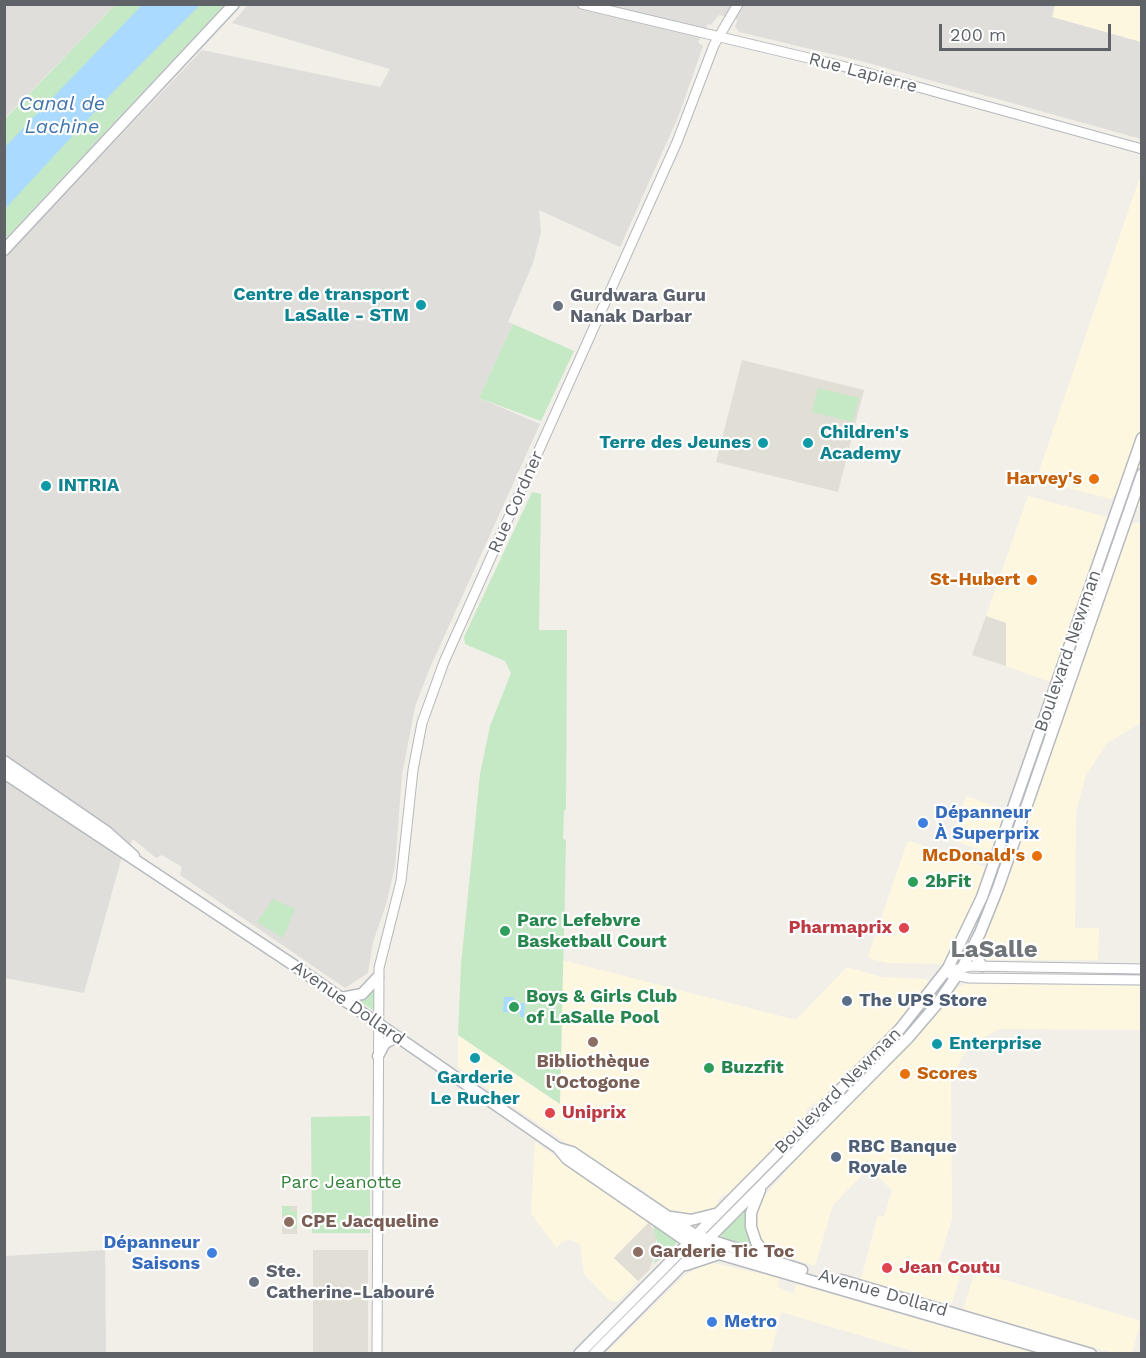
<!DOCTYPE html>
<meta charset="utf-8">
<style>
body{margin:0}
#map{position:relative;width:1146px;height:1358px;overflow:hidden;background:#f1efe8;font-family:"Work Sans",sans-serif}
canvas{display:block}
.frame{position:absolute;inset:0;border:6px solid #5f6368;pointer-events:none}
.scale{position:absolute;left:939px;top:24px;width:172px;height:27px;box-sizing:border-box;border:3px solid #5f6368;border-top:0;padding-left:8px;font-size:18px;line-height:21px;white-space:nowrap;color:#5f6368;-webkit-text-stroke:4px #fff;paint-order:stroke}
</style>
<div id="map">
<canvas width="1146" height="1358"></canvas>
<div class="frame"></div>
<div class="scale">200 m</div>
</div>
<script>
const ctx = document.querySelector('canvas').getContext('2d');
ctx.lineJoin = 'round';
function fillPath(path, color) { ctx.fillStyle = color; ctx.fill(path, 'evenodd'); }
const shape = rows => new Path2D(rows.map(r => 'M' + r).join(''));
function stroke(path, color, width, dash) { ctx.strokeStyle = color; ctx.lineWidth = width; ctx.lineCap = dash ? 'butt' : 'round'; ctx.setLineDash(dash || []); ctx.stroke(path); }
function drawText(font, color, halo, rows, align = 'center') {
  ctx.font = font + ' "Work Sans",sans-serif'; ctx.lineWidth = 4.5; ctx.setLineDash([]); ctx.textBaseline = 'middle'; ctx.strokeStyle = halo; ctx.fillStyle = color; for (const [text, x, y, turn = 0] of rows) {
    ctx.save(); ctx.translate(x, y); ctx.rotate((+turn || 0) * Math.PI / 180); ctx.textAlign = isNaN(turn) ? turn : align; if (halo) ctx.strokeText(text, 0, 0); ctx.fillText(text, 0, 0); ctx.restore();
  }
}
const commercial = shape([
 [1055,5,1141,5,1141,42,1052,17],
 [1141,174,1141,506,1138,506,1139,503,1114,496,1111,499,1036,480],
 [1028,496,1107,517,1050,682,1006,666,1006,623,986,616],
 [1133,523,1141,523,1141,723,1107,743,1086,775,1076,812,1075,928,1099,928,1098,960,984,960,977,953,1010,874,1130,526],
 [966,796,1006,811,990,853,951,840],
 [910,841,985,867,974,902,950,953,942,964,888,963,870,959,868,956,907,843],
 [562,960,796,1020,847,967,881,977,926,979,930,983,901,1019,818,1103,814,1103,806,1111,807,1115,728,1195,725,1193,717,1201,719,1203,715,1207,687,1216,669,1210,636,1185,634,1187,541,1126,458,1067,458,1035,559,1104],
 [964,984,1141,986,1141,1030,1000,1029,982,1038,962,1057,951,1080,952,1219,939,1261,963,1268,951,1305,861,1279,878,1215,884,1217,892,1190,869,1168,833,1205,815,1266,769,1251,758,1237,754,1218,760,1201,817,1137,916,1037,948,999,950,1000,956,988],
 [535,1142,649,1222,614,1257,638,1281,617,1302,610,1301,584,1274,580,1244,569,1239,562,1242,557,1248,531,1214],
 [708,1262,779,1278,778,1287,794,1294,796,1284,1035,1353,919,1353,781,1312,771,1353,605,1354,684,1276],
 [975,1271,1141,1321,1132,1353,1113,1353,965,1310,964,1307]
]);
const industrial = shape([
 [1055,4,1052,17,1141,42,1141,139,861,61,739,32,735,26,738,20,719,15,711,25,708,24,698,42,703,46,679,115,620,247,539,210,541,232,533,263,508,322,513,324,479,398,540,424,429,670,415,707,402,775,395,866,386,905,373,942,368,973,345,988,180,875,182,867,162,855,156,858,133,839,121,860,84,993,5,978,4,258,202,50,380,87,390,69,232,23,248,5],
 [5,5,115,5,5,118],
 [105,1250,106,1353,5,1353,5,1256]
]);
const education = shape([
 [742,360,864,390,838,492,716,462],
 [986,616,1006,623,1006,666,972,655],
 [282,1206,297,1206,297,1234,282,1234],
 [649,1222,656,1236,656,1254,649,1270,638,1281,614,1258],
 [313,1250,368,1250,368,1353,313,1353]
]);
const green = shape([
 [115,5,224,5,5,239,5,119],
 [513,324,574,351,541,421,479,398],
 [818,388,859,398,853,422,812,412],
 [532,492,541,494,539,630,567,630,566,810,564,810,563,839,566,840,565,888,560,1104,458,1035,461,965,480,774,490,726,511,673,505,661,465,644,464,637],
 [1106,556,1099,581,1016,824,1021,800],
 [273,899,295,909,283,938,257,922],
 [375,988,375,1009,373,1010,357,1000],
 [370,1116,370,1233,312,1233,311,1117],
 [282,1206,290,1206,291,1211,297,1211,297,1228,293,1228,292,1215,282,1216],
 [746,1210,747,1211,757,1251,721,1239,722,1234],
 [656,1225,674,1239,676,1243,673,1249,654,1264,658,1245,653,1228]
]);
const water = shape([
 [142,5,200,5,113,92,5,209,5,147],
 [504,997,514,997,514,1003,525,1003,524,1017,520,1017,520,1013,503,1012]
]);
const tertiary = shape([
 [582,4,842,66,1142,149],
 [945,972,971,966,1142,969],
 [950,974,969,978,1142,980],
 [377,1354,379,968,401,881,413,770,422,723,444,662,677,142,714,45,738,4]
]);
const secondary = shape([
 [4,250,234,4],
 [4,761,106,831,134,856],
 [4,773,292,964,558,1148,567,1159,683,1239,719,1254,1062,1354],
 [972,951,982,966],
 [341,998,362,994,378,977],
 [378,1056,385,1043,397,1037],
 [558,1148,572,1152,695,1235,802,1270],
 [760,1190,751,1213,751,1227,756,1242,769,1259],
 [671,1217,691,1220,715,1214],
 [686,1265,719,1254],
 [841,1280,1091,1354],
 [579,1354,900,1029,948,968,982,897,1142,438],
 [594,1354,908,1038,937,1004,962,968,980,933,998,888,1142,474]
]);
const markers = [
 [421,305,6,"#0f9aa8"],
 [558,306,6,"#6b7280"],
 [763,443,6,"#0f9aa8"],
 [808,443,6,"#0f9aa8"],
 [1094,479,6,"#e8710a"],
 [46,486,6,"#0f9aa8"],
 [1032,580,6,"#e8710a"],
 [923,823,6,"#3f7fe0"],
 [1037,856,6,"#e8710a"],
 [913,882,6,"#2e9e5b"],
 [904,928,6,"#e0444e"],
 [505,931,6,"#2e9e5b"],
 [847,1001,6,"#5c6f8a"],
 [514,1007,6,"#2e9e5b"],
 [593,1042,6,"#8d6e63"],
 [937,1044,6,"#0f9aa8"],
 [475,1058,6,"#0f9aa8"],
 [709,1068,6,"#2e9e5b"],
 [905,1074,6,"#e8710a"],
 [550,1113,6,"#e0444e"],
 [836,1157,6,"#5c6f8a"],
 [289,1222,6,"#8d6e63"],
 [638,1252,6,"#8d6e63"],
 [212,1253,6,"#3f7fe0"],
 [887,1268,6,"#e0444e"],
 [254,1282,6,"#6b7280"],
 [712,1322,6,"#3f7fe0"]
];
const streetNames = [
 ["Rue Lapierre",863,73,15],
 ["Rue Cordner",516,502,-66],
 ["Boulevard Newman",1068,651,-71],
 ["Avenue Dollard",348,1003,35],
 ["Boulevard Newman",838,1091,-45],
 ["Avenue Dollard",883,1293,16]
];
const cultureNames = [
 ["Centre de transport",409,295,"right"],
 ["LaSalle - STM",409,316,"right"],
 ["Children's",820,433],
 ["Academy",820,454],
 ["Terre des Jeunes",751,443,"right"],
 ["INTRIA",58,486],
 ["Enterprise",949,1044],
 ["Garderie",475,1078,"center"],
 ["Le Rucher",475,1099,"center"]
];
const worshipNames = [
 ["Gurdwara Guru",570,296],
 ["Nanak Darbar",570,317],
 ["Ste.",266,1272],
 ["Catherine-Labouré",266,1293]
];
const foodNames = [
 ["Harvey's",1082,479],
 ["St-Hubert",1020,580],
 ["McDonald's",1025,856],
 ["Scores",917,1074,"left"]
];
const shopNames = [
 ["Dépanneur",935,813],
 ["À Superprix",935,834],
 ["Dépanneur",200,1243,"right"],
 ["Saisons",200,1264,"right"],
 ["Metro",724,1322]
];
const leisureNames = [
 ["2bFit",925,882],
 ["Parc Lefebvre",517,921],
 ["Basketball Court",517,942],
 ["Boys & Girls Club",526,997],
 ["of LaSalle Pool",526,1018],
 ["Buzzfit",721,1068]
];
const healthNames = [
 ["Pharmaprix",892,928,"right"],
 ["Uniprix",562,1113],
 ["Jean Coutu",899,1268]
];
const serviceNames = [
 ["The UPS Store",859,1001],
 ["RBC Banque",848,1147],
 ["Royale",848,1168]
];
const educationNames = [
 ["Bibliothèque",593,1062,"center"],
 ["l'Octogone",593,1083,"center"],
 ["CPE Jacqueline",301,1222],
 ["Garderie Tic Toc",650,1252]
];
const parkNames = [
 ["Parc Jeanotte",341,1183]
];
const waterNames = [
 ["Canal de",62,104],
 ["Lachine",62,127]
];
const districtNames = [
 ["LaSalle",994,950]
];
fillPath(commercial, '#fef7e0');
fillPath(industrial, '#e0deda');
fillPath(education, '#e1ded6');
fillPath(green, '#c5e8c5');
fillPath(water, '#aadaff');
stroke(tertiary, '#b5b8bc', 11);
stroke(secondary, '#b6babf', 13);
stroke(tertiary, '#fff', 9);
stroke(secondary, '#fff', 10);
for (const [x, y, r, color] of markers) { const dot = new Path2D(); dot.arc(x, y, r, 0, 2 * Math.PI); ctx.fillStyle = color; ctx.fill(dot); stroke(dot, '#fff', 2); }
drawText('18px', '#5f6368', '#fff', streetNames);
drawText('bold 18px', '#0d838f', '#fff', cultureNames, 'left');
drawText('bold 18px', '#5b616d', '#fff', worshipNames, 'left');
drawText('bold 18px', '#c56008', '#fff', foodNames, 'right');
drawText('bold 18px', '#366cbe', '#fff', shopNames, 'left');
drawText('bold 18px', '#27864d', '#fff', leisureNames, 'left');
drawText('bold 18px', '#be3a42', '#fff', healthNames, 'left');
drawText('bold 18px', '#4e5e75', '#fff', serviceNames, 'left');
drawText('bold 18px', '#785e54', '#fff', educationNames, 'left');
drawText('18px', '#348238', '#fff', parkNames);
drawText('italic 20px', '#4174aa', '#fff', waterNames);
drawText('bold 24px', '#70757a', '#fff', districtNames);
</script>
